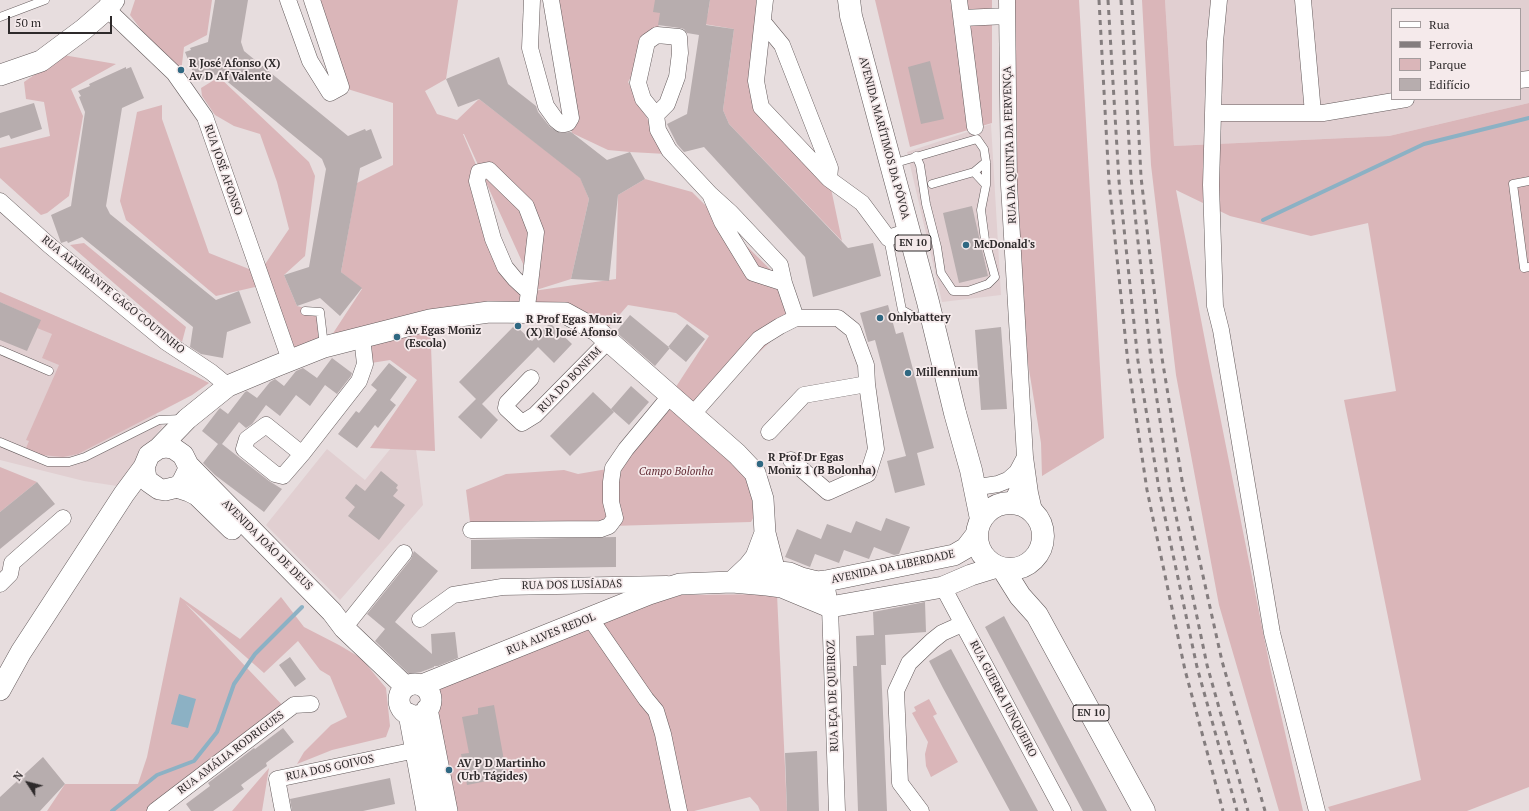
<!DOCTYPE html>
<meta charset="utf-8">
<style>
body{margin:0}
#map{position:relative;width:1529px;height:811px;overflow:hidden;background:#e7ddde;font-family:"PT Serif",serif}
canvas{display:block}
.legend{position:absolute;left:1391px;top:8px;width:130px;height:92px;box-sizing:border-box;background:#f5eaeb;border:1px solid #a59d9e;margin:0;padding:5px 7px;list-style:none;font-size:12px;color:#2e2a2b}
.legend li{display:flex;align-items:center;gap:8px;height:20px}
.legend b{width:20px;border:1px solid #a59d9e}
.north{position:absolute;left:8px;top:763px;width:40px;height:40px;-webkit-text-stroke:3px #f5eaeb;paint-order:stroke;rotate:306deg;font-size:11px;font-weight:700;line-height:16px;text-align:center;color:#2e2a2b}
.north::after{content:'';display:block;margin:auto;width:14px;height:18px;background:#2e2a2b;clip-path:polygon(50% 0,100% 100%,50% 72%,0 100%)}
.scale{position:absolute;left:8px;top:16px;width:104px;height:18px;box-sizing:border-box;border:2px solid #2e2a2b;border-top:0;padding-left:5px;font-size:12px;line-height:14px;white-space:nowrap;color:#2e2a2b;-webkit-text-stroke:3px #f5eaeb;paint-order:stroke}
</style>
<div id="map">
<canvas width="1529" height="811"></canvas>
<ul class="legend">
<li><b style="height:5px;background:#fff"></b>Rua</li>
<li><b style="height:5px;background:#847d7e"></b>Ferrovia</li>
<li><b style="height:11px;background:#dab6b9"></b>Parque</li>
<li><b style="height:11px;background:#b7adae"></b>Edifício</li>
</ul>
<div class="north">N</div>
<div class="scale">50 m</div>
</div>
<script>
const ctx = document.querySelector('canvas').getContext('2d');
ctx.lineJoin = 'round';
function fillPath(path, color) { ctx.fillStyle = color; ctx.fill(path, 'evenodd'); }
const shape = rows => new Path2D(rows.map(r => 'M' + r).join(''));
function stroke(path, color, width, dash) { ctx.strokeStyle = color; ctx.lineWidth = width; ctx.lineCap = dash ? 'butt' : 'round'; ctx.setLineDash(dash || []); ctx.stroke(path); }
function drawText(font, color, halo, rows, align = 'center') {
  ctx.font = font + ' "PT Serif",serif'; ctx.lineWidth = 3.5; ctx.setLineDash([]); ctx.textBaseline = 'middle'; ctx.strokeStyle = halo; ctx.fillStyle = color; for (const [text, x, y, turn = 0] of rows) {
    ctx.save(); ctx.translate(x, y); ctx.rotate((+turn || 0) * Math.PI / 180); ctx.textAlign = isNaN(turn) ? turn : align; if (halo) ctx.strokeText(text, 0, 0); ctx.fillText(text, 0, 0); ctx.restore();
  }
}
const built = shape([
 [1165,0,1529,0,1529,103,1389,136,1174,146],
 [1392,9,1520,9,1520,99,1392,99],
 [991,124,1001,295,942,302,907,152],
 [0,292,195,376,209,383,192,395,156,414,162,427,117,486,84,481,0,460],
 [391,448,416,449,423,505,340,600,266,525,327,449,365,480]
]);
const green = shape([
 [135,0,212,0,207,35,184,47,180,81,130,15],
 [312,0,458,0,446,79,425,91,437,114,457,120,479,99,580,177,589,199,571,279,533,291,616,279,618,195,645,179,692,192,784,283,796,318,701,406,672,396,737,454,763,499,751,522,471,530,466,490,506,474,564,470,578,474,613,468,670,396,709,336,676,313,628,305,602,335,565,313,430,320,435,451,370,448,417,380,390,360,365,364,362,338,290,360,259,274,255,287,216,296,126,220,120,201,137,112,162,105,162,119,209,253,259,273,289,229,277,182,260,134,234,126,215,115,202,96,201,88,219,77,309,162,315,176,305,256,284,275,297,306,320,312,324,347,362,289,341,272,357,183,393,165,393,103,341,87],
 [463,134,464,134,534,288,505,267,479,172],
 [551,0,663,0,657,35,628,82,666,154,630,152,608,150,572,133],
 [710,0,756,0,756,81,761,107,829,179,842,241,729,124,723,110,734,29,704,24,708,13],
 [875,0,992,0,992,123,910,147],
 [1007,0,1079,0,1104,438,1042,476,1041,443,1017,296],
 [1142,0,1165,0,1174,146,1389,136,1529,103,1529,787,1467,811,1330,811,1328,807,1421,780,1344,400,1396,391,1368,223,1311,236,1230,216,1176,190,1208,356,1270,667,1303,811,1279,811,1219,605,1176,375,1151,165],
 [63,55,116,64,71,89,83,116,69,196,47,213,41,215,0,178,0,148,50,136,44,102,26,99,24,82],
 [84,243,186,327,182,342,70,245],
 [0,292,195,376,209,383,192,395,78,454,63,457,42,455,26,448,29,441,26,440,59,365,42,358,52,334,37,328,40,320,0,302],
 [0,467,37,482,0,512],
 [777,594,787,811,760,811,758,806,750,797,694,811,448,811,425,685,651,604,681,595],
 [180,597,240,639,281,597,304,627,339,645,361,658,386,688,390,726,386,737,332,750,297,764,304,752,331,725,347,717,330,676,320,670,298,641,264,673,185,603,287,710,155,811,47,811,65,784,138,784,147,757],
 [929,699,937,714,933,716,958,762,931,777,926,766,925,754,928,742,912,713,916,711,914,707],
 [269,768,262,811,232,811]
]);
const water = shape([
 [179,694,196,699,188,728,171,724]
]);
const stream = shape([
 [1263,220,1424,144,1529,118],
 [112,811,157,775,194,761,217,732,234,684,255,654,302,607]
]);
const building = shape([
 [215,0,248,0,241,42,244,51,348,136,365,129,366,131,371,129,382,158,360,168,341,272,362,288,340,316,320,298,297,306,284,275,309,267,326,169,322,159,218,74,202,80,201,78,196,80,185,52,191,50,190,48,208,42],
 [655,0,710,0,706,25,734,29,723,110,729,124,848,248,873,243,881,276,813,297,805,257,704,147,684,152,677,144,667,124,687,114,699,35,687,33,684,29,680,28,658,25,660,13,653,12],
 [499,57,508,84,536,106,538,112,550,127,560,133,571,132,607,160,630,152,645,179,618,195,609,281,571,279,589,199,580,178,479,99,458,107,446,79],
 [930,61,944,119,921,124,908,67],
 [126,67,126,69,131,67,144,98,122,108,106,206,110,214,216,300,239,291,251,323,227,332,223,358,201,354,190,347,193,327,82,237,68,243,67,241,61,243,51,215,71,206,85,112,79,97,81,96,78,91,90,86,89,84],
 [34,103,42,129,11,139,9,135,0,138,0,113],
 [972,206,988,276,959,283,943,213],
 [0,302,41,320,27,351,0,340],
 [888,305,896,334,903,332,934,448,917,453,925,485,895,493,887,461,906,456,875,340,868,342,860,313],
 [630,315,670,348,655,366,616,332],
 [687,324,705,339,686,362,668,347],
 [515,325,532,341,548,325,552,325,572,344,554,363,538,347,482,404,498,420,481,439,458,417,476,399,459,382],
 [1001,327,1007,409,981,410,975,330],
 [332,358,352,373,351,376,337,394,325,385,310,406,296,395,280,416,266,405,252,424,246,428,239,422,222,444,269,481,282,489,264,512,215,475,203,463,218,444,202,431,219,409,220,408,228,414,245,392,247,391,257,398,270,382,275,379,284,386,296,371,303,368,317,378],
 [389,363,407,377,390,400,396,405,378,428,375,425,357,448,338,434,356,411,359,413,377,390,371,385],
 [631,386,649,402,629,425,611,409],
 [593,392,614,412,570,456,550,436],
 [381,471,398,485,396,488,398,490,393,496,405,505,379,540,348,516,355,507,345,498,356,484,365,491],
 [37,482,55,504,0,549,0,512],
 [886,518,910,527,899,554,894,555,874,547,869,559,844,550,839,563,815,554,810,567,785,557,797,529,821,539,827,524,851,533,856,521,881,531],
 [616,537,616,567,471,569,471,540],
 [414,551,438,571,395,622,432,654,431,634,455,632,458,658,438,666,434,666,434,667,421,672,409,674,375,641,385,629,367,614,411,559],
 [925,602,926,632,885,635,886,665,881,665,887,811,858,811,853,666,857,666,856,636,874,635,873,612],
 [1004,616,1095,788,1107,811,1083,811,1061,770,985,627],
 [951,649,1008,755,1038,811,1010,811,943,688,929,661],
 [290,657,306,679,295,687,279,665],
 [494,705,507,777,467,785,461,754,469,753,462,717,478,714,478,708],
 [283,728,294,742,266,763,267,766,241,785,244,789,213,811,191,811,186,804,210,786,208,783,254,748,255,749],
 [817,751,819,811,787,811,785,753],
 [43,757,65,784,40,811,0,811,0,797],
 [390,778,395,804,363,811,292,811,290,799]
]);
const service = shape([
 [0,17,45,0],
 [916,156,920,165,926,204,937,247,941,273,953,291,968,291,988,284,995,277,985,240,981,210,986,185,974,172],
 [892,164,977,139,984,149,986,162,986,185],
 [1529,181,1513,184,1524,268,1529,267],
 [932,184,974,172,986,162],
 [888,238,902,310,913,316,931,318],
 [305,311,320,312,324,346],
 [0,350,49,371],
 [0,442,48,462,69,462,85,457,159,420,182,419]
]);
const minor = shape([
 [288,0,310,61,330,93,341,87,312,0],
 [532,0,530,48,546,106,556,120,561,124,565,124,568,123,571,118,551,0],
 [959,0,975,127],
 [1007,0,1009,185,1025,457,1030,493,1035,515],
 [1219,0,1215,42,1211,185,1215,306,1221,330,1272,633,1317,811],
 [1303,0,1313,113],
 [107,9,174,73,205,117,290,360],
 [962,18,1007,16],
 [763,22,782,45,830,168,829,179,761,107,756,81,765,0],
 [1520,80,1529,79],
 [1213,113,1323,113,1406,99],
 [656,115,643,99,638,83,647,42,657,35,679,37,680,53,677,77,667,104,656,115,658,130,669,150,710,194],
 [829,179,862,203,888,238,909,231],
 [0,201,49,245,166,342,211,372,228,386],
 [784,283,753,273,722,222,710,194,731,213,780,265,784,283,796,318],
 [526,312,529,292,536,232,526,206,489,170,479,172,477,181,493,239,505,267,515,279,529,292],
 [531,378,507,403,506,408,522,423,535,415,608,341],
 [692,415,759,339,780,326,796,318,838,318,853,330,866,365,867,384,876,449,868,474,828,492,791,460],
 [769,432,804,395,867,384],
 [302,454,266,425,247,439,244,449,275,474,283,476,302,454,359,381,365,364,362,337],
 [985,486,998,484,1008,480,1017,472,1025,457],
 [1011,503,1017,491,1023,468],
 [471,530,601,529,609,526,615,518,611,502,611,482,613,468,626,449,670,396],
 [826,581,830,607,837,811],
 [0,584,10,574,12,563,63,518],
 [943,587,1063,811],
 [590,618,646,699,656,711,663,734,679,811],
 [420,619,453,595,502,587,667,584],
 [344,628,404,553],
 [155,811,294,705,311,704],
 [283,811,277,779,416,750],
 [921,811,900,783,896,691,909,663,932,641,942,633,962,624]
]);
const tertiary = shape([
 [0,75,41,61,84,29,107,9,114,0],
 [159,448,187,419,228,386,276,366,324,347,430,320,489,312,565,313,596,330,737,454,755,473,763,499,765,533,775,572,766,585],
 [188,465,332,612,344,628,406,687],
 [177,487,189,491,197,495,232,529],
 [762,575,779,572,789,573,801,578,817,582,826,581,954,555,966,548,976,535],
 [732,582,748,567,756,557,765,533],
 '399 700a16 16 0 1 1 32 0a16 16 0 1 1-32 0Z',
 [422,685,649,594,680,584,732,582,767,585,782,587,830,607,943,587,971,575,997,567],
 [0,690,21,652,124,494,144,467,149,455,159,448,166,447,173,448,183,455,188,465,188,471,182,483,177,487,165,490,159,489,149,482,146,478,144,467],
 [427,709,447,811],
 [409,714,427,811]
]);
const primary = shape([
 [849,0,851,16,928,302,955,413,971,470,981,519],
 '977 536a33 33 0 1 1 66 0a33 33 0 1 1-66 0Z',
 [1003,569,1020,596,1037,615,1144,811]
]);
const rail = shape([
 [1099,0,1109,182,1128,363,1147,490,1185,670,1223,811],
 [1108,0,1119,181,1138,361,1159,489,1197,667,1237,811],
 [1121,0,1131,178,1151,360,1170,487,1207,665,1248,811],
 [1132,0,1141,177,1162,358,1183,486,1222,661,1265,811]
]);
const markers = [
 [181,70,4,"#2f6882"],
 [966,245,4,"#2f6882"],
 [880,318,4,"#2f6882"],
 [518,326,4,"#2f6882"],
 [397,337,4,"#2f6882"],
 [908,373,4,"#2f6882"],
 [760,464,4,"#2f6882"],
 [449,770,4,"#2f6882"]
];
const shields = [
 [913,243,36],
 [1091,713,36]
];
const shieldNames = [
 ["EN 10",913,243],
 ["EN 10",1091,713]
];
const poiNames = [
 ["R José Afonso (X)",189,64],
 ["Av D Af Valente",189,77],
 ["McDonald's",974,245],
 ["Onlybattery",888,318],
 ["R Prof Egas Moniz",526,320],
 ["(X) R José Afonso",526,333],
 ["Av Egas Moniz",405,331],
 ["(Escola)",405,344],
 ["Millennium",916,373],
 ["R Prof Dr Egas",768,458],
 ["Moniz 1 (B Bolonha)",768,471],
 ["AV P D Martinho",457,764],
 ["(Urb Tágides)",457,777]
];
const streetNames = [
 ["AVENIDA MARÍTIMOS DA PÓVOA",884,138,75],
 ["RUA DA QUINTA DA FERVENÇA",1010,145,-92],
 ["RUA JOSÉ AFONSO",223,170,71],
 ["RUA ALMIRANTE GAGO COUTINHO",113,295,39],
 ["RUA DO BONFIM",570,380,-46],
 ["AVENIDA JOÃO DE DEUS",267,545,45],
 ["AVENIDA DA LIBERDADE",893,567,-12],
 ["RUA DOS LUSÍADAS",572,585,-1],
 ["RUA ALVES REDOL",551,634,-22],
 ["RUA EÇA DE QUEIROZ",833,696,-92],
 ["RUA GUERRA JUNQUEIRO",1003,699,62],
 ["RUA AMÁLIA RODRIGUES",231,753,-37],
 ["RUA DOS GOIVOS",330,768,-12]
];
const parkNames = [
 ["Campo Bolonha",676,472]
];
fillPath(built, '#e1cfd1');
fillPath(green, '#dab6b9');
fillPath(water, '#8cb1c4');
stroke(stream, '#8cb1c4', 4);
fillPath(building, '#b7adae');
stroke(service, '#645b5c', 9);
stroke(minor, '#645b5c', 17);
stroke(tertiary, '#645b5c', 22);
stroke(primary, '#645b5c', 23);
stroke(service, '#fff', 8);
stroke(minor, '#fff', 16);
stroke(tertiary, '#fff', 21);
stroke(primary, '#fff', 22);
stroke(rail, '#847d7e', 3, [5, 5]);
for (const [x, y, r, color] of markers) { const dot = new Path2D(); dot.arc(x, y, r, 0, 2 * Math.PI); ctx.fillStyle = color; ctx.fill(dot); stroke(dot, '#f5eaeb', 1.5); }
for (const [x, y, w] of shields) { const box = new Path2D(); box.roundRect(x - w / 2, y - 8, w, 16, 3); ctx.fillStyle = '#f5eaeb'; ctx.fill(box); stroke(box, '#2e2a2b', 1); }
drawText('bold 10px', '#2e2a2b', null, shieldNames);
drawText('bold 11px', '#2e2a2b', '#f5eaeb', poiNames, 'left');
drawText('11px', '#2e2a2b', '#f5eaeb', streetNames);
drawText('italic 11px', '#602a33', '#f5eaeb', parkNames);
</script>
